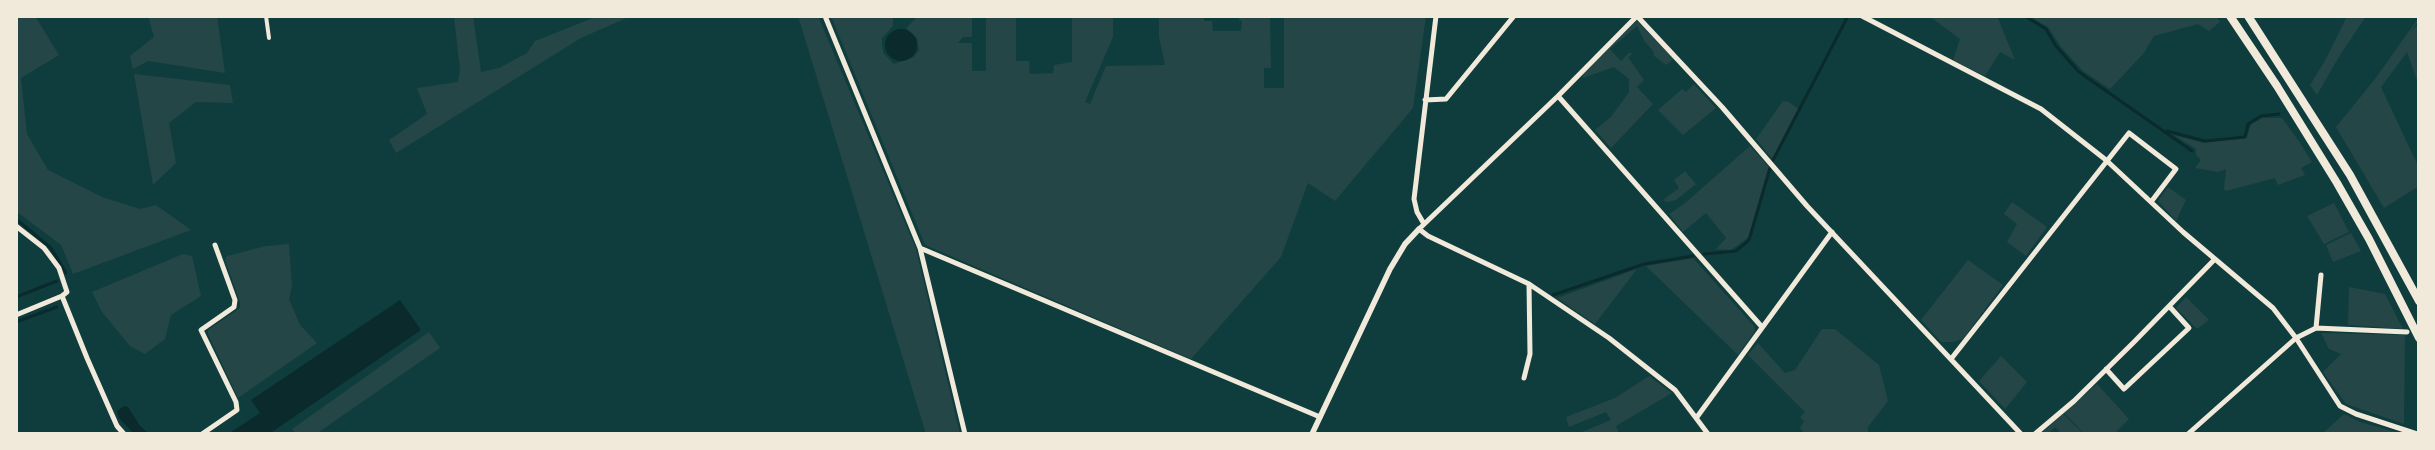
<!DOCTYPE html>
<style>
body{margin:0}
#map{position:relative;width:2435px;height:450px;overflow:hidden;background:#0f3d3e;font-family:Cabin,sans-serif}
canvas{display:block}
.frame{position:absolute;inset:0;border:18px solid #f1e9da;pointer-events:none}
</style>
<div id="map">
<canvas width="2435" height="450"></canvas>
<div class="frame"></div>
</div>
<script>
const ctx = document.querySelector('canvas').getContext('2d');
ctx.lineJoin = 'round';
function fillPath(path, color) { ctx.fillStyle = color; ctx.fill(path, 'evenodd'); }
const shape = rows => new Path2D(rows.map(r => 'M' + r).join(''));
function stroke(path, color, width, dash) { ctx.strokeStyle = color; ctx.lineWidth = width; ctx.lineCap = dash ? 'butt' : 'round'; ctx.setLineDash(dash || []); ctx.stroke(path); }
const green = shape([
 [16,16,35,16,59,55,21,78,27,134,48,170,102,197,140,209,156,205,191,230,73,274,61,245,16,211],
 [148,16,217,16,225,73,148,61,133,69,130,56,154,37],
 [454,16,473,16,481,72,499,68,527,53,535,41,598,16,631,16,581,38,396,153,389,140,427,114,417,88,458,82,460,70],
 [798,16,818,16,916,249,960,434,926,434],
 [831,16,893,16,893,26,882,38,882,46,884,54,894,64,914,57,919,50,917,38,906,28,918,16,972,16,972,37,963,37,958,43,972,43,972,71,986,71,986,16,1016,16,1016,61,1029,61,1030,74,1053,73,1054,65,1072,62,1072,16,1113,16,1113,37,1085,102,1090,104,1106,66,1165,65,1159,37,1159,16,1204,16,1204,21,1212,21,1213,31,1241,31,1242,21,1239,20,1239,16,1270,16,1271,68,1264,68,1264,88,1284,88,1284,16,1426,16,1413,108,1335,201,1308,183,1281,257,1191,359,925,245],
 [1929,16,1997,16,2015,60,2000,52,1985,76,1953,60,1960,39],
 [2029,16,2216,16,2220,22,2209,31,2198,24,2154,36,2144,53,2110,89,2083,71,2061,47,2048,27],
 [2347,16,2366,16,2337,60,2317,95,2310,85,2326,59],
 [2419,17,2419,21,2409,33,2419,23,2419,86,2407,52,2381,87,2419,168,2419,186,2384,208,2336,127,2375,79],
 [1637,21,1674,59,1666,65,1653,55,1654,52,1645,42,1637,26,1610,49,1621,61,1630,52,1632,54,1628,57,1644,80,1637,87,1653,104,1611,148,1595,130,1611,117,1629,92,1629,79,1614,67,1583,78,1583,74],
 [134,74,230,85,233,103,196,102,169,123,176,163,153,185],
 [1694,84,1716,108,1683,135,1658,110,1682,89,1686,92],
 [1783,101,1789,102,1800,110,1773,160,1756,139],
 [2263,118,2282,118,2300,143,2312,162,2301,168,2305,175,2278,185,2275,178,2226,191,2224,189,2226,169,2218,172,2195,168,2201,160,2196,155,2196,149,2174,135,2204,143,2247,137,2251,124],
 [1750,146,1769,167,1749,237,1731,250,1716,249,1726,238,1706,213,1683,232,1669,214,1684,204],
 [1685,171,1696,184,1676,200,1667,202,1663,200,1679,188,1674,180],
 [2168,187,2186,200,2176,221,2158,201],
 [2012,202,2047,227,2026,256,2007,242,2017,224,2004,214],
 [2334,203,2349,232,2324,244,2307,216],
 [2351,233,2361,251,2333,262,2326,245],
 [289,244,292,286,289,299,300,325,317,343,238,398,208,334,208,330,240,308,240,302,225,260,227,256,266,246],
 [183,254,192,256,201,296,171,315,165,339,145,354,130,346,102,312,92,292],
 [1693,258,1754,326,1755,331,1738,355,1646,266],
 [1968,260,2003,285,1963,339,1953,342,1941,342,1921,320],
 [1637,269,1595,324,1557,298],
 [2349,287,2385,294,2403,329,2348,325],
 [2186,297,2209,320,2197,329,2176,308],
 [1822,329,1835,329,1879,365,1888,401,1868,427,1868,434,1805,434,1800,428,1804,421,1800,417,1805,412,1748,355,1758,343,1785,373,1795,370],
 [429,332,440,348,316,434,295,434,292,429],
 [2321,333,2405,335,2404,424,2346,404,2323,372,2341,354,2329,349],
 [2001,356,2027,382,2005,409,1979,381],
 [1649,376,1672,393,1616,426,1619,434,1577,434,1611,420,1606,412,1569,427,1566,417,1615,398],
 [2097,384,2129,419,2114,434,2085,434,2064,413],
 [2063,414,2082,432,2081,434,2062,434,2055,427,2048,434,2041,434],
 [2344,414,2360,422,2403,434,2322,434]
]);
const water = shape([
 '885 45a16 16 0 1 1 32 0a16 16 0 1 1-32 0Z',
 [400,300,421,330,269,434,228,434,260,413,251,400],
 [124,406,128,407,140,426,149,434,134,434,119,418,117,411]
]);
const stream = shape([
 [2025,16,2046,29,2056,46,2079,72,2192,151],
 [2167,131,2205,141,2245,137,2248,124,2261,116,2279,114],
 [1773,160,1848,16],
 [16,219,51,248,66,273],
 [1704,254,1736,251,1749,240,1770,168],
 [1553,295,1644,264,1693,256],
 [16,297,57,281],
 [16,322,57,307]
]);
const pedestrian = shape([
 [266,16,269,38]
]);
const minor = shape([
 [825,16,920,248,965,434],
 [1637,16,1558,96,1419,229,1428,236,1529,284,1609,338,1675,390,1708,434],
 [1637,16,1722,107,1807,206,2021,434],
 [1862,16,2041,109,2106,160,2183,232,2273,308,2296,338,2340,406,2356,414,2417,434],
 [1558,96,1762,327],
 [1425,100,1446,99,1514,16],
 [1424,224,1417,212,1414,199,1436,16],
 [16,226,44,248,59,268,67,292,62,296,87,358,117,426,124,434],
 [920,248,1320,417],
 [16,315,62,296],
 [2316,328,2407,332],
 [1951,359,2129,133,2176,169,2151,202],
 [2106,369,2124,389,2189,328,2169,306],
 [1524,378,1530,354,1529,284],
 [1697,417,1832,232],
 [202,434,237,410,236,402,201,330,234,307,235,300,215,245],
 [2035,434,2074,401,2134,342,2214,260],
 [2188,434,2296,338,2316,328,2321,275]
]);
const tertiary = shape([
 [1312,434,1390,269,1405,244,1419,229]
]);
const trunk = shape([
 [2230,16,2277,86,2337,183,2369,239,2419,338],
 [2248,16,2350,175,2419,301]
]);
fillPath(green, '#244646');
fillPath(water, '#0a2a2b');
stroke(stream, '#0a2a2b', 3);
stroke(pedestrian, '#f1e9da', 4);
stroke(minor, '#f1e9da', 5);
stroke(tertiary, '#f1e9da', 5.5);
stroke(trunk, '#f1e9da', 8);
</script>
